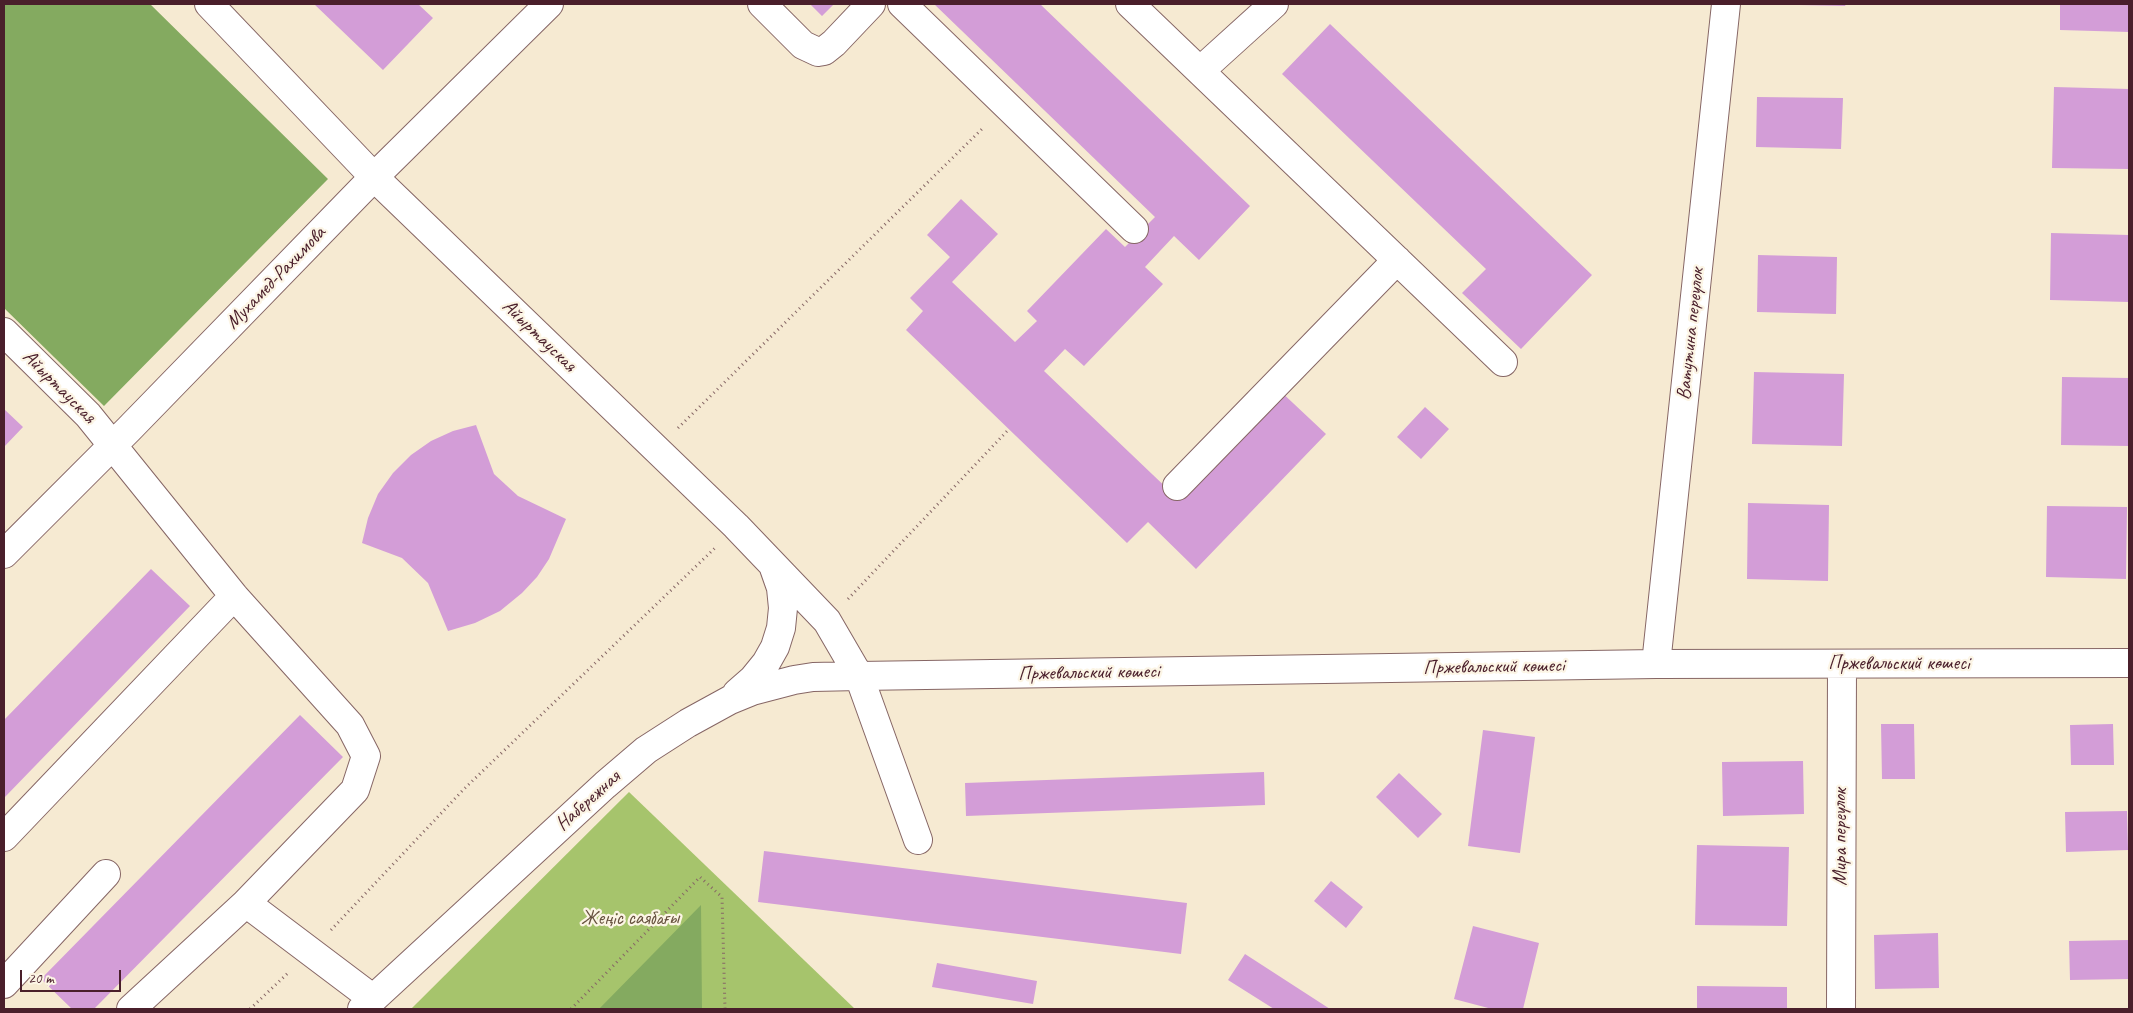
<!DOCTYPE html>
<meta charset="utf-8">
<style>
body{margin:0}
#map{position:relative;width:2133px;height:1013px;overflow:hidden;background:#f6ead2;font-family:Caveat,sans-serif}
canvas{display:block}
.frame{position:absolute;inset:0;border:5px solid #4a1f2b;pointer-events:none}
.scale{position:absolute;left:20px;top:970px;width:101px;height:22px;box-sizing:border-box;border:2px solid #4a1f2b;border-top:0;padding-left:6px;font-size:15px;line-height:18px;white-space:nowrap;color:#4a1f2b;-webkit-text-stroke:4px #fcf5e5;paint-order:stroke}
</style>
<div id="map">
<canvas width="2133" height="1013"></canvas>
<div class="frame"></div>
<div class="scale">20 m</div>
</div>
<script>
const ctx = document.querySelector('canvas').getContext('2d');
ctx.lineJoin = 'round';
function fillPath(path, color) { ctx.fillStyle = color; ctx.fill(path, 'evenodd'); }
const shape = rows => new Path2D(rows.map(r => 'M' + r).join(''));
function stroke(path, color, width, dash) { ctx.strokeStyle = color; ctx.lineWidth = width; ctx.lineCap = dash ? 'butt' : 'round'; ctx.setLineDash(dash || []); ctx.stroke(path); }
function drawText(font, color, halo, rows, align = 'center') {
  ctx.font = font + ' Caveat,sans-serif'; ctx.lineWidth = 4.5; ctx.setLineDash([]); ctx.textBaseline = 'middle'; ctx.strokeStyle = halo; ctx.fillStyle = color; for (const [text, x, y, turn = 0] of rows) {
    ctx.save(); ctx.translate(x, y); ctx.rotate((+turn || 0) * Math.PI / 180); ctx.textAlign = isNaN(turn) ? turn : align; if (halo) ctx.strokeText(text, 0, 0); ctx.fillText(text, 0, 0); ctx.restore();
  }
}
const green = shape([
 [629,792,855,1009,411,1009]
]);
const forest = shape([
 [4,4,150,4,328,179,104,406,4,308],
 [701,905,702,1009,599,1009]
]);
const building = shape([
 [314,4,418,4,433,18,383,70],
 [810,4,834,4,822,16],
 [934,4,1040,4,1250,206,1199,260,1174,236,1145,267,1163,284,1084,366,1065,349,1044,371,1174,495,1277,388,1326,434,1196,569,1148,522,1127,543,906,330,923,311,910,298,950,257,927,235,961,199,998,234,952,282,1015,342,1037,321,1027,311,1106,229,1125,247,1155,217],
 [1799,4,1846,4,1845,6,1799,5],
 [2060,4,2129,4,2129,32,2060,30],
 [1330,24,1592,275,1521,349,1462,293,1486,269,1282,74],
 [2054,87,2129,89,2129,169,2052,168],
 [1757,97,1843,98,1841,149,1756,147],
 [2051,233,2129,235,2129,302,2050,300],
 [1758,255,1837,257,1836,314,1757,312],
 [1754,372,1844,374,1842,446,1752,444],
 [2062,377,2129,378,2129,446,2061,445],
 [1425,407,1449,429,1421,459,1397,437],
 [4,409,23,427,4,447],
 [476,425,494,474,518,496,566,519,549,559,537,577,522,593,500,611,475,623,448,631,428,583,402,558,362,543,368,518,378,494,393,473,411,455,431,441,453,431],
 [1748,503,1829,505,1828,581,1747,579],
 [2047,506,2127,507,2126,579,2046,577],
 [151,569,190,606,4,798,4,720],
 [300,715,343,757,94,1009,72,1009,41,979],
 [1881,724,1914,724,1915,779,1882,779],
 [2113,724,2114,765,2071,765,2070,725],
 [1483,730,1535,737,1520,853,1468,846],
 [1803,761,1804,814,1723,816,1722,762],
 [1264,772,1265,805,966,816,965,783],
 [1399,773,1442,814,1418,838,1376,797],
 [2127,811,2128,850,2066,852,2065,812],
 [1697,845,1789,847,1787,926,1695,925],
 [764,851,1187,903,1181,954,758,902],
 [1331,881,1363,907,1346,928,1314,901],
 [1473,926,1539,943,1523,1009,1492,1009,1454,999],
 [1938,933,1939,988,1875,989,1874,935],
 [2129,940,2129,979,2070,980,2069,941],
 [1245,954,1330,1009,1274,1009,1228,980],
 [937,963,1037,981,1033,1004,932,987],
 [1697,986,1787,987,1787,1009,1697,1009]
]);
const path = shape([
 [678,428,984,127],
 [848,599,1009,429],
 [331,930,464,789,715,548],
 [250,1009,288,973],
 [571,1009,700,877,722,897,725,1009]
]);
const minor = shape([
 [209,4,374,177,736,526,827,621,859,676,918,840],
 [762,4,803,45,818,52,824,51,834,43,871,4],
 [902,4,1134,229],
 [1130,4,1503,362],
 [1200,71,1274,4],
 [4,332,88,415,234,596,350,725,366,756,355,790,246,903,372,998],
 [1177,486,1397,260],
 [4,554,129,429,374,177,549,4],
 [1656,664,1726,4],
 [737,693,753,679,766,663,775,647,781,628,783,608,781,588,774,568],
 [4,837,234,596],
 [4,984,106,874],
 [131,1009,246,903],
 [362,1009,605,785,646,750,688,723,730,700,752,691,794,680,813,677,859,676,1656,664,2129,663],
 [1841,1009,1842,664]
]);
const streetNames = [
 ["Мухамед-Рахимова",276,278,-46],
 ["Ватутина переулок",1691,334,-84],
 ["Айыртауская",539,336,44],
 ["Айыртауская",59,387,45],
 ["Пржевальский көшесі",1899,664],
 ["Пржевальский көшесі",1494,667,-1],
 ["Пржевальский көшесі",1089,673,-1],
 ["Набережная",588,801,-42],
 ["Мира переулок",1841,837,-90]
];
const parkNames = [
 ["Жеңіс саябағы",630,919]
];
fillPath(green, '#a6c46c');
fillPath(forest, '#84aa60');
fillPath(building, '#d39dd7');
stroke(minor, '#866665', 30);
stroke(path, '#866665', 3, [1, 4]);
stroke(minor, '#fff', 28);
drawText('20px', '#4a1f2b', '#fcf5e5', streetNames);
drawText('20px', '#66513e', '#fcf5e5', parkNames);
</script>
